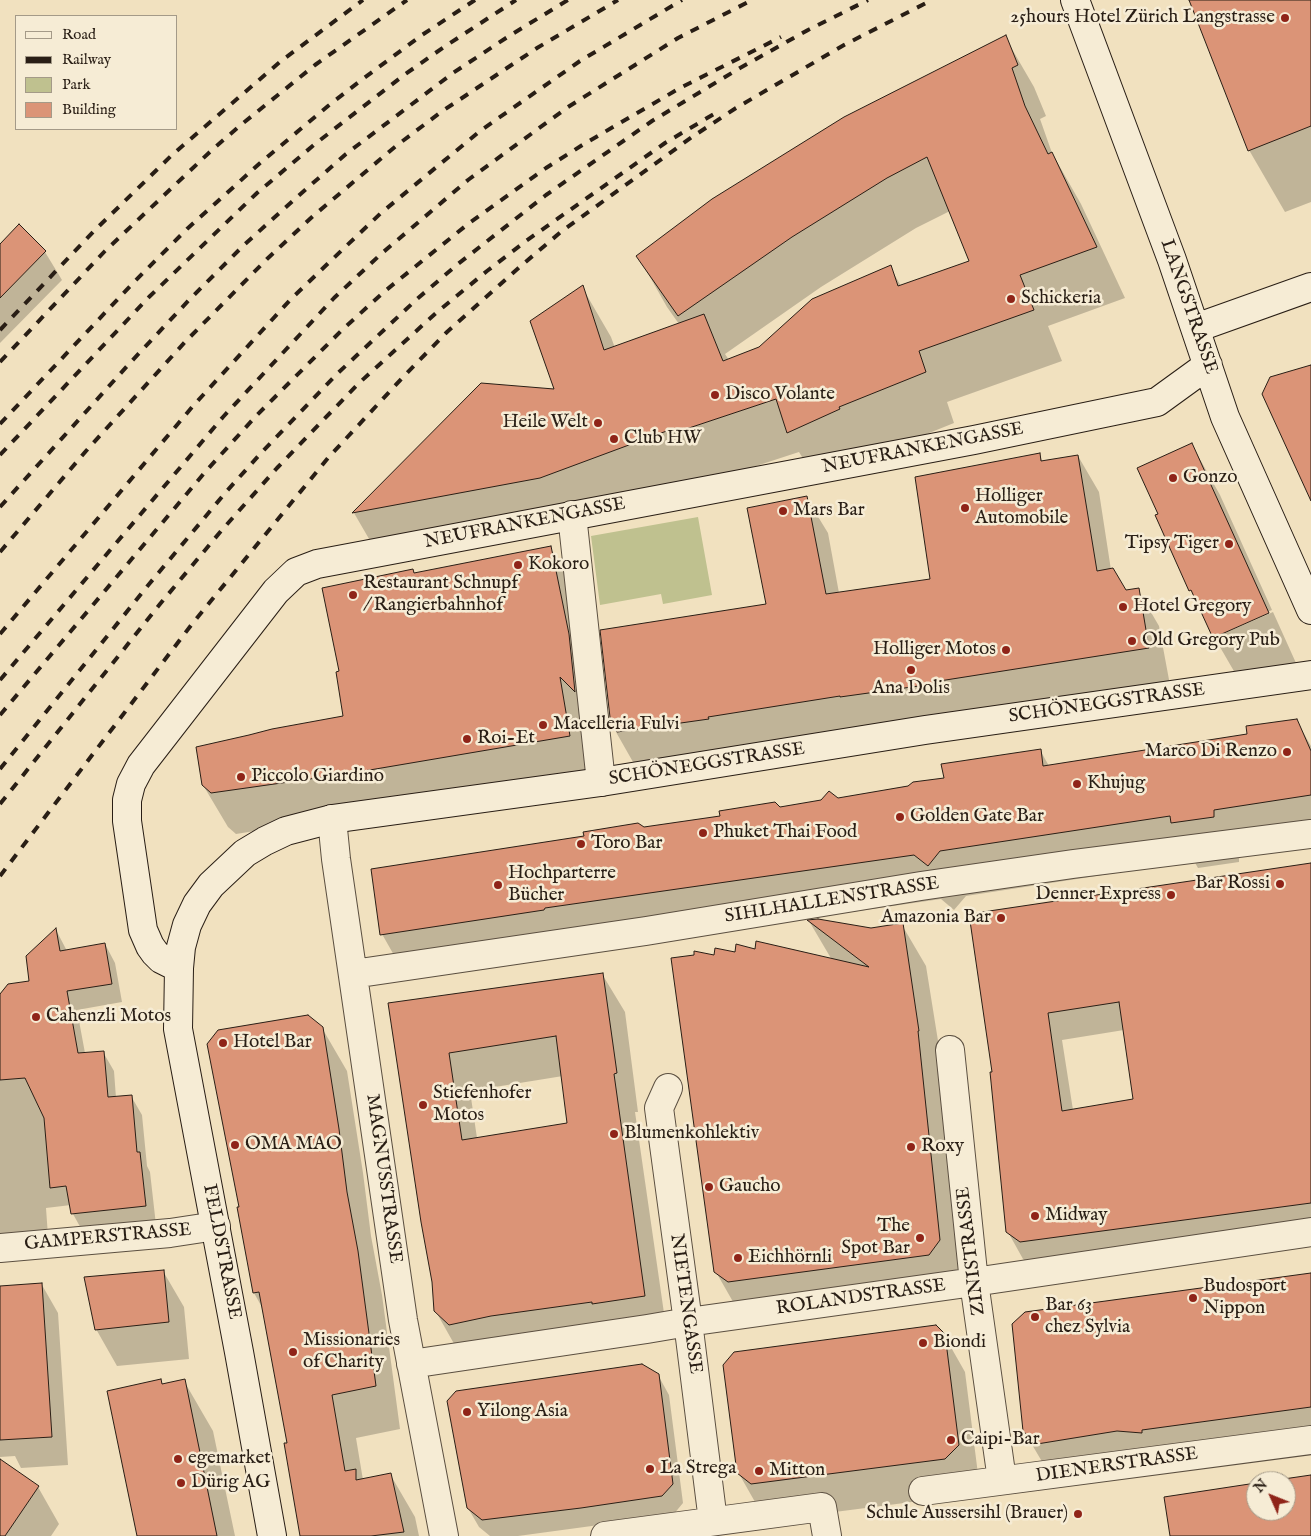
<!DOCTYPE html>
<meta charset="utf-8">
<style>
body{margin:0}
#map{position:relative;width:1311px;height:1536px;overflow:hidden;background:#f1e1bf;font-family:"IM FELL English",serif}
canvas{display:block}
.legend{position:absolute;left:15px;top:15px;width:162px;height:115px;box-sizing:border-box;background:#f6ecd5;border:1px solid #a49a88;margin:0;padding:6px 9px;list-style:none;font-size:15px;color:#291e15}
.legend li{display:flex;align-items:center;gap:10px;height:25px}
.legend b{width:25px;border:1px solid #a49a88}
.north{position:absolute;left:1246px;top:1471px;width:50px;height:50px;box-sizing:border-box;background:#f6ecd5;border:1px solid #a49a88;border-radius:50%;rotate:314deg;font-size:14px;font-weight:700;line-height:20px;text-align:center;color:#291e15}
.north::after{content:'';display:block;margin:auto;width:18px;height:22px;background:#8f2418;clip-path:polygon(50% 0,100% 100%,50% 72%,0 100%)}
</style>
<div id="map">
<canvas width="1311" height="1536"></canvas>
<ul class="legend">
<li><b style="height:6px;background:#f6ecd5"></b>Road</li>
<li><b style="height:6px;background:#291e15"></b>Railway</li>
<li><b style="height:14px;background:#bfc18f"></b>Park</li>
<li><b style="height:14px;background:#db9477"></b>Building</li>
</ul>
<div class="north">N</div>
</div>
<script>
const ctx = document.querySelector('canvas').getContext('2d');
ctx.lineJoin = 'round';
function fillPath(path, color) { ctx.fillStyle = color; ctx.fill(path, 'evenodd'); }
const shape = rows => new Path2D(rows.map(r => 'M' + r).join(''));
function stroke(path, color, width, dash) { ctx.strokeStyle = color; ctx.lineWidth = width; ctx.lineCap = dash ? 'butt' : 'round'; ctx.setLineDash(dash || []); ctx.stroke(path); }
function drawText(font, color, halo, rows, align = 'center') {
  ctx.font = font + ' "IM FELL English",serif'; ctx.lineWidth = 5; ctx.setLineDash([]); ctx.textBaseline = 'middle'; ctx.strokeStyle = halo; ctx.fillStyle = color; for (const [text, x, y, turn = 0] of rows) {
    ctx.save(); ctx.translate(x, y); ctx.rotate((+turn || 0) * Math.PI / 180); ctx.textAlign = isNaN(turn) ? turn : align; if (halo) ctx.strokeText(text, 0, 0); ctx.fillText(text, 0, 0); ctx.restore();
  }
}
const green = shape([
 [698,517,712,595,663,604,661,594,600,605,591,536]
]);
const shadow = shape([
 [1190,0,1311,0,1311,202,1285,212,1249,150],
 [1005,37,1034,87,1046,116,1040,119,1052,153,1081,204,1125,298,1048,326,1062,361,947,402,954,423,867,458,818,483,799,452,704,483,383,563,354,513,482,384,556,390,582,287,611,337,615,348,679,324,667,307,638,256],
 [950,211,971,262,901,286,890,267,759,348,729,360,725,354,821,287,916,228],
 [19,226,45,252,62,280,0,343,0,246],
 [1192,445,1220,495,1272,610,1216,635,1216,637,1273,612,1296,663,1245,686,1242,685,1213,635,1191,590,1159,515],
 [1039,454,1043,462,1078,456,1099,492,1111,570,1126,592,1138,590,1159,626,1170,685,639,768,633,762,612,725,768,605,806,497,828,533,839,593,932,580],
 [550,547,574,588,593,777,236,834,228,827,203,785,345,717,340,672,413,571,415,574],
 [1296,720,1311,746,1311,844,1239,855,1239,862,1198,868,1194,861,966,896,954,910,941,899,570,953,408,980,382,934,643,828,837,799,945,779,1040,750,1049,766,1248,735],
 [1311,864,1311,1231,1036,1269,1023,1259,1008,1232,993,1073,970,915],
 [1124,1030,1134,1101,1073,1110,1062,1040],
 [809,921,871,929,902,925,926,966,943,1072,964,1282,740,1314,716,1272,715,956,756,951,832,960],
 [56,930,67,951,105,944,115,963,122,1002,77,1010,85,1053,103,1052,114,1071,116,1098,131,1096,142,1115,147,1166,150,1172,156,1225,83,1232,73,1214,71,1205,46,1208,48,1236,0,1242,0,996,31,983],
 [602,974,625,1012,638,1112,635,1112,667,1334,457,1349,435,1310,433,1282,389,1004],
 [563,1076,569,1124,477,1138,470,1091],
 [322,1028,347,1071,363,1173,371,1236,382,1295,400,1429,356,1438,363,1480,390,1474,415,1517,419,1536,304,1536,289,1444,263,1309,254,1293],
 [163,1271,184,1307,189,1359,117,1366,96,1329],
 [1311,1273,1311,1442,1044,1465,1024,1431],
 [42,1285,58,1313,68,1465,21,1468,15,1456,0,1457,0,1288],
 [944,1335,965,1372,979,1482,966,1495,773,1520,759,1509,738,1472],
 [658,1375,669,1395,683,1503,673,1515,518,1536,490,1536,479,1527,468,1508],
 [161,1381,163,1385,184,1381,213,1431,235,1536,138,1536],
 [0,1460,38,1487,59,1524,51,1536,0,1536]
]);
const building = shape([
 [1189,0,1311,0,1311,126,1248,151,1189,0],
 [1006,35,1018,65,1012,68,1025,106,1048,154,1052,152,1097,247,1020,275,1034,310,919,351,926,372,839,407,840,409,787,433,776,399,674,433,672,429,540,478,352,513,481,383,554,389,530,321,583,285,604,350,704,314,723,361,759,347,812,299,891,265,898,286,969,261,927,157,887,178,792,237,678,316,636,256,712,199,844,117,1006,35],
 [19,224,46,251,0,298,0,244,19,224],
 [1311,365,1311,501,1262,394,1270,377,1311,365],
 [1192,443,1269,613,1215,637,1215,635,1212,636,1191,590,1189,591,1155,515,1158,514,1137,468,1192,443],
 [1040,453,1041,461,1078,455,1097,571,1113,568,1126,590,1139,588,1149,648,933,682,933,684,840,697,840,696,708,717,709,719,617,732,611,726,600,630,766,604,747,508,807,496,826,594,930,579,915,477,1040,453],
 [551,546,569,634,575,692,560,677,570,736,352,773,211,793,202,785,196,747,249,735,272,729,343,716,336,672,339,671,322,588,413,569,414,573,551,546],
 [1297,719,1311,751,1311,795,1214,810,1214,817,1171,823,1170,816,940,851,928,866,914,855,545,908,544,910,380,935,371,869,584,836,583,832,638,823,644,827,720,816,719,811,775,802,780,807,821,800,829,791,838,798,908,786,913,782,944,778,941,764,1041,749,1043,766,1247,734,1246,726,1297,719],
 [1311,863,1311,1203,1020,1242,1006,1232,990,1072,992,1072,969,914,1311,863],
 [1119,1002,1133,1099,1062,1111,1048,1013,1119,1002],
 [818,919,871,928,903,923,919,1031,918,1031,940,1240,929,1255,728,1282,714,1272,671,958,694,955,694,951,714,955,715,948,735,952,736,944,755,949,756,941,869,967,807,920,818,919],
 [56,928,60,951,105,943,112,984,67,991,78,1053,104,1051,108,1097,132,1095,137,1152,140,1152,146,1206,71,1214,66,1186,50,1188,44,1118,25,1078,0,1080,0,994,8,984,29,981,26,956,56,928],
 [603,973,617,1073,614,1074,645,1296,592,1304,592,1302,491,1316,449,1325,434,1311,432,1282,421,1222,388,1003,603,973],
 [556,1036,567,1123,462,1140,449,1053,556,1036],
 [308,1015,323,1027,339,1129,347,1192,358,1251,376,1386,332,1395,345,1471,356,1469,356,1480,391,1473,404,1532,371,1536,300,1536,284,1443,287,1443,259,1292,253,1293,237,1207,239,1207,207,1044,218,1030,308,1015],
 [164,1270,169,1322,95,1330,84,1277,164,1270],
 [1311,1273,1311,1407,1142,1430,1142,1433,1117,1431,1037,1444,1023,1431,1012,1324,1025,1312,1311,1273],
 [42,1283,52,1437,0,1440,0,1286,42,1283],
 [936,1325,945,1334,959,1445,945,1459,751,1484,737,1473,723,1365,734,1352,936,1325],
 [642,1364,659,1374,673,1484,662,1496,581,1508,482,1520,467,1508,447,1401,456,1391,642,1364],
 [161,1379,162,1384,185,1379,217,1536,137,1536,107,1391,161,1379],
 [0,1459,39,1486,5,1536,0,1536,0,1459],
 [1311,1475,1311,1536,1170,1536,1164,1497,1256,1483,1256,1511,1286,1511,1286,1481,1270,1481,1311,1475]
]);
const street = shape([
 [572,515,601,782],
 [332,819,336,859,403,1320,444,1536],
 [353,974,646,931,921,886,1073,864,1311,834],
 [950,1050,974,1282,1002,1480],
 [668,1088,659,1108,688,1322,713,1521],
 [0,1248,170,1233,216,1226],
 [411,1364,647,1329,688,1322,974,1282,1311,1232],
 [923,1491,1311,1440],
 [605,1536,822,1507,827,1536]
]);
const secondary = shape([
 [1075,0,1172,260,1225,417,1311,610],
 [1196,328,1311,287],
 [179,968,161,959,155,953,150,946,143,930,127,821,127,800,131,784,141,765,276,591,296,572,317,564,974,440,1157,402,1208,365],
 [272,1536,239,1352,178,1029,179,968,181,947,187,925,197,904,211,885,245,853,265,841,286,831,332,819,601,782,925,730,1311,675]
]);
const rail = shape([
 [0,330,93,232,172,155,281,61,363,0],
 [0,362,105,251,213,149,242,124,315,65,407,0],
 [0,424,134,282,187,229,259,164,328,106,360,81,422,35,475,0],
 [0,455,149,297,257,193,315,144,404,75,444,47,516,0],
 [0,507,129,364,190,299,245,244,296,198,346,154,453,73,509,36,568,0],
 [0,552,86,451,185,342,267,259,312,217,396,146,441,112,537,48,618,0],
 [0,634,193,406,291,299,341,251,381,213,480,131,580,61,682,0],
 [0,680,223,417,334,298,381,254,468,180,568,107,678,38,752,0],
 [0,715,206,471,257,415,343,329,385,291,468,224,546,168,584,144,680,88,781,37],
 [0,769,150,583,226,492,262,452,338,373,417,299,458,264,546,195,652,121,740,68,808,30,868,0],
 [0,804,160,604,221,531,277,468,358,384,436,313,487,271,526,241,665,143,719,111],
 [0,876,192,624,328,458,405,375,447,332,522,265,562,231,692,137,736,108,844,45,932,0]
]);
const markers = [
 [1285,18,5,"#8f2418"],
 [1011,299,5,"#8f2418"],
 [715,395,5,"#8f2418"],
 [598,423,5,"#8f2418"],
 [614,439,5,"#8f2418"],
 [1173,478,5,"#8f2418"],
 [965,508,5,"#8f2418"],
 [783,511,5,"#8f2418"],
 [1229,544,5,"#8f2418"],
 [518,565,5,"#8f2418"],
 [353,595,5,"#8f2418"],
 [1123,607,5,"#8f2418"],
 [1132,641,5,"#8f2418"],
 [1006,650,5,"#8f2418"],
 [911,670,5,"#8f2418"],
 [543,725,5,"#8f2418"],
 [467,739,5,"#8f2418"],
 [1287,752,5,"#8f2418"],
 [241,777,5,"#8f2418"],
 [1077,784,5,"#8f2418"],
 [900,817,5,"#8f2418"],
 [703,833,5,"#8f2418"],
 [581,844,5,"#8f2418"],
 [1280,884,5,"#8f2418"],
 [498,885,5,"#8f2418"],
 [1171,895,5,"#8f2418"],
 [1001,918,5,"#8f2418"],
 [36,1017,5,"#8f2418"],
 [223,1043,5,"#8f2418"],
 [423,1105,5,"#8f2418"],
 [614,1134,5,"#8f2418"],
 [235,1145,5,"#8f2418"],
 [911,1147,5,"#8f2418"],
 [709,1187,5,"#8f2418"],
 [1035,1216,5,"#8f2418"],
 [920,1238,5,"#8f2418"],
 [738,1258,5,"#8f2418"],
 [1193,1298,5,"#8f2418"],
 [1035,1317,5,"#8f2418"],
 [923,1343,5,"#8f2418"],
 [293,1352,5,"#8f2418"],
 [467,1412,5,"#8f2418"],
 [951,1440,5,"#8f2418"],
 [178,1459,5,"#8f2418"],
 [650,1469,5,"#8f2418"],
 [759,1471,5,"#8f2418"],
 [181,1483,5,"#8f2418"],
 [1078,1514,5,"#8f2418"]
];
const poiNames = [
 ["25hours Hotel Zürich Langstrasse",1275,18,"right"],
 ["Schickeria",1021,299],
 ["Disco Volante",725,395],
 ["Heile Welt",588,423,"right"],
 ["Club HW",624,439],
 ["Gonzo",1183,478],
 ["Holliger",975,497],
 ["Automobile",975,519],
 ["Mars Bar",793,511],
 ["Tipsy Tiger",1219,544,"right"],
 ["Kokoro",528,565],
 ["Restaurant Schnupf",363,584],
 ["/ Rangierbahnhof",363,606],
 ["Hotel Gregory",1133,607],
 ["Old Gregory Pub",1142,641],
 ["Holliger Motos",996,650,"right"],
 ["Ana Dolis",911,689,"center"],
 ["Macelleria Fulvi",553,725],
 ["Roi-Et",477,739],
 ["Marco Di Renzo",1277,752,"right"],
 ["Piccolo Giardino",251,777],
 ["Khujug",1087,784],
 ["Golden Gate Bar",910,817],
 ["Phuket Thai Food",713,833],
 ["Toro Bar",591,844],
 ["Hochparterre",508,874],
 ["Bücher",508,896],
 ["Bar Rossi",1270,884,"right"],
 ["Denner Express",1161,895,"right"],
 ["Amazonia Bar",991,918,"right"],
 ["Cahenzli Motos",46,1017],
 ["Hotel Bar",233,1043],
 ["Stiefenhofer",433,1094],
 ["Motos",433,1116],
 ["Blumenkohlektiv",624,1134],
 ["OMA MAO",245,1145],
 ["Roxy",921,1147],
 ["Gaucho",719,1187],
 ["Midway",1045,1216],
 ["The",910,1227,"right"],
 ["Spot Bar",910,1249,"right"],
 ["Eichhörnli",748,1258],
 ["Budosport",1203,1287],
 ["Nippon",1203,1309],
 ["Bar 63",1045,1306],
 ["chez Sylvia",1045,1328],
 ["Missionaries",303,1341],
 ["of Charity",303,1363],
 ["Biondi",933,1343],
 ["Yilong Asia",477,1412],
 ["Caipi-Bar",961,1440],
 ["egemarket",188,1459],
 ["La Strega",660,1469],
 ["Mitton",769,1471],
 ["Dürig AG",191,1483],
 ["Schule Aussersihl (Brauer)",1068,1514,"right"]
];
const streetNames = [
 ["LANGSTRASSE",1188,307,71],
 ["NEUFRANKENGASSE",923,449,-11],
 ["NEUFRANKENGASSE",525,524,-11],
 ["SCHÖNEGGSTRASSE",1107,704,-8],
 ["SCHÖNEGGSTRASSE",707,765,-9],
 ["SIHLHALLENSTRASSE",832,901,-9],
 ["MAGNUSSTRASSE",383,1179,82],
 ["GAMPERSTRASSE",108,1238,-5],
 ["ZINISTRASSE",972,1251,-97],
 ["FELDSTRASSE",221,1252,79],
 ["ROLANDSTRASSE",861,1298,-8],
 ["NIETENGASSE",685,1304,82],
 ["DIENERSTRASSE",1117,1466,-8]
];
fillPath(green, '#bfc18f');
fillPath(shadow, '#0003');
fillPath(building, '#db9477');
stroke(building, '#291e15', 1);
stroke(street, '#5b4f40', 30);
stroke(secondary, '#291e15', 30);
stroke(street, '#f6ecd5', 28);
stroke(secondary, '#f6ecd5', 28);
stroke(rail, '#291e15', 4, [9, 9]);
for (const [x, y, r, color] of markers) { const dot = new Path2D(); dot.arc(x, y, r, 0, 2 * Math.PI); ctx.fillStyle = color; ctx.fill(dot); stroke(dot, '#f6ecd5', 2); }
drawText('19px', '#291e15', '#f6ecd5', poiNames, 'left');
drawText('19px', '#291e15', '#f6ecd5', streetNames);
</script>
